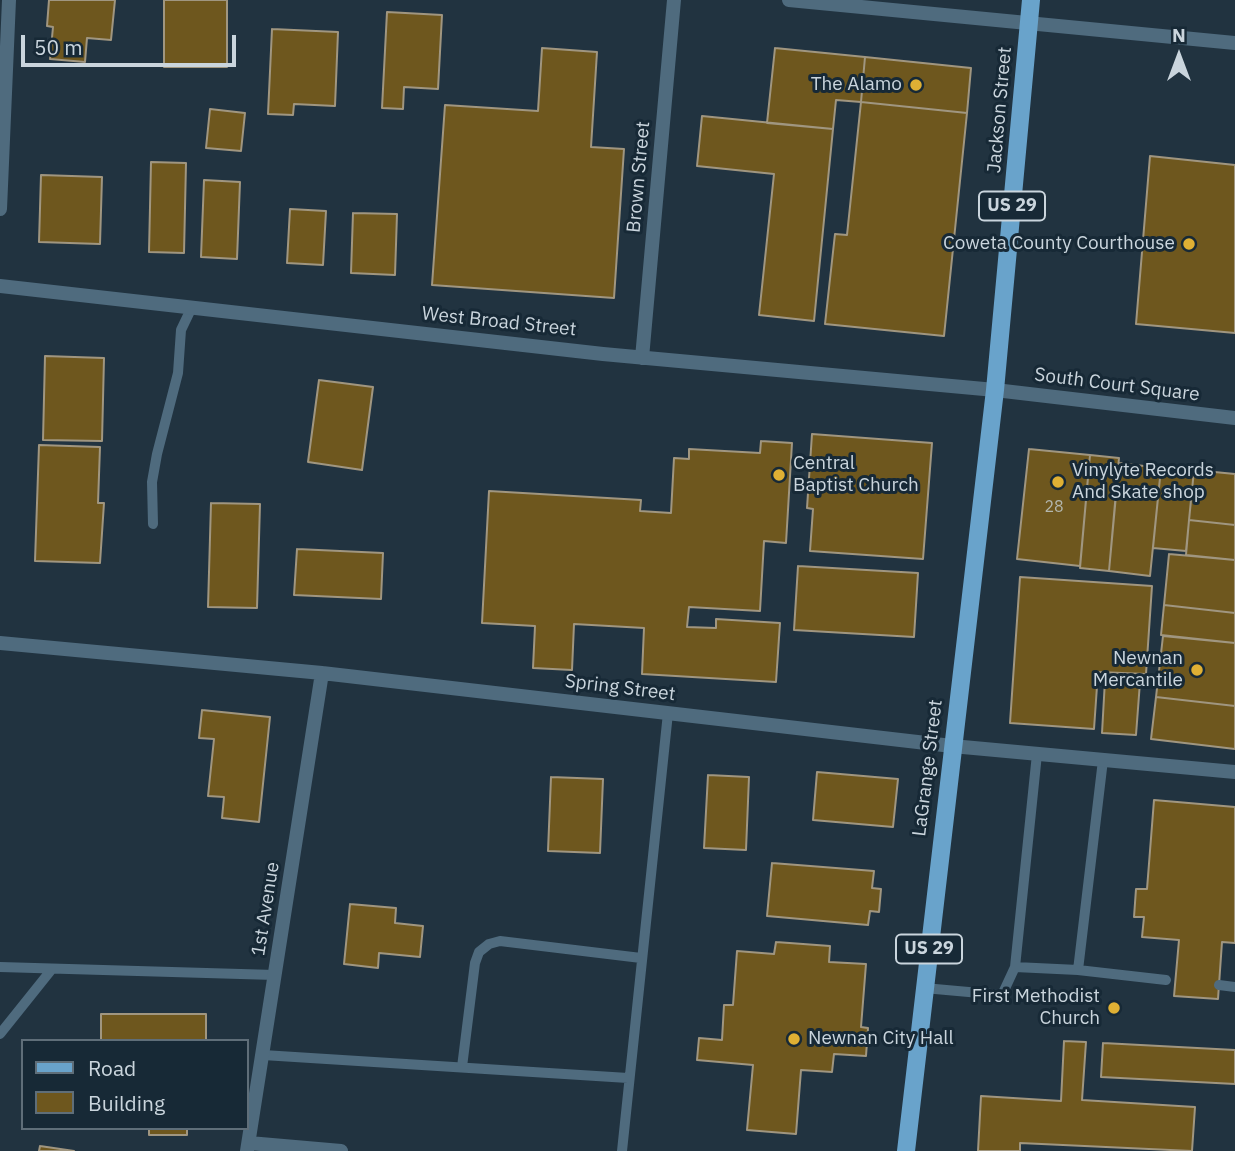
<!DOCTYPE html>
<style>
body{margin:0}
#map{position:relative;width:1235px;height:1151px;overflow:hidden;background:#213340;font-family:"IBM Plex Sans",sans-serif}
canvas{display:block}
.legend{position:absolute;left:21px;top:1039px;width:228px;height:91px;box-sizing:border-box;background:#172936;border:2px solid #5f6e79;margin:0;padding:9px 12px;list-style:none;font-size:21px;color:#cad5dd}
.legend li{display:flex;align-items:center;gap:14px;height:35px}
.legend b{width:35px;border:2px solid #5f6e79}
.north{position:absolute;left:1144px;top:21px;width:70px;height:70px;-webkit-text-stroke:5px #172936;paint-order:stroke;rotate:0deg;font-size:19px;font-weight:700;line-height:28px;text-align:center;color:#cad5dd}
.north::after{content:'';display:block;margin:auto;width:24px;height:32px;background:#cad5dd;clip-path:polygon(50% 0,100% 100%,50% 72%,0 100%)}
.scale{position:absolute;left:21px;top:35px;width:215px;height:32px;box-sizing:border-box;border:4px solid #cad5dd;border-top:0;padding-left:9px;font-size:21px;line-height:24px;white-space:nowrap;color:#cad5dd;-webkit-text-stroke:5px #172936;paint-order:stroke}
</style>
<div id="map">
<canvas width="1235" height="1151"></canvas>
<ul class="legend">
<li><b style="height:9px;background:#69a3cb"></b>Road</li>
<li><b style="height:19px;background:#6e571e"></b>Building</li>
</ul>
<div class="north">N</div>
<div class="scale">50 m</div>
</div>
<script>
const ctx = document.querySelector('canvas').getContext('2d');
ctx.lineJoin = 'round';
function fillPath(path, color) { ctx.fillStyle = color; ctx.fill(path, 'evenodd'); }
const shape = rows => new Path2D(rows.map(r => 'M' + r).join(''));
function stroke(path, color, width, dash) { ctx.strokeStyle = color; ctx.lineWidth = width; ctx.lineCap = dash ? 'butt' : 'round'; ctx.setLineDash(dash || []); ctx.stroke(path); }
function drawText(font, color, halo, rows, align = 'center') {
  ctx.font = font + ' "IBM Plex Sans",sans-serif'; ctx.lineWidth = 6; ctx.setLineDash([]); ctx.textBaseline = 'middle'; ctx.strokeStyle = halo; ctx.fillStyle = color; for (const [text, x, y, turn = 0] of rows) {
    ctx.save(); ctx.translate(x, y); ctx.rotate((+turn || 0) * Math.PI / 180); ctx.textAlign = isNaN(turn) ? turn : align; if (halo) ctx.strokeText(text, 0, 0); ctx.fillText(text, 0, 0); ctx.restore();
  }
}
const building = shape([
 [49,0,115,0,111,40,87,38,85,62,50,59,53,27,47,26,49,0],
 [164,0,227,0,227,67,164,67,164,0],
 [387,12,442,15,438,89,404,87,403,109,382,108,387,12],
 [272,29,338,32,335,106,294,104,293,115,268,114,272,29],
 [542,48,597,52,591,147,624,149,614,298,432,285,445,105,538,111,542,48],
 [775,48,865,57,861,102,836,100,833,129,767,123,775,48],
 [865,57,971,68,967,113,861,102,865,57],
 [861,102,967,113,944,336,825,324,835,234,847,235,861,102],
 [210,109,245,113,241,151,206,148,210,109],
 [702,116,833,129,814,321,759,315,774,174,697,166,702,116],
 [1150,156,1235,165,1235,333,1136,324,1150,156],
 [151,162,186,163,184,253,149,252,151,162],
 [41,175,102,177,100,244,39,242,41,175],
 [204,180,240,182,237,259,201,257,204,180],
 [290,209,326,211,323,265,287,263,290,209],
 [353,213,397,214,395,275,351,273,353,213],
 [45,356,104,358,102,441,43,440,45,356],
 [319,380,373,387,362,470,308,462,319,380],
 [812,434,932,443,923,559,810,551,813,509,807,508,812,434],
 [761,441,792,443,786,543,764,541,760,611,689,607,687,627,716,628,716,619,780,623,776,682,642,674,644,628,574,624,572,670,533,668,535,626,482,623,489,491,641,500,640,511,671,513,674,458,689,459,689,449,760,453,761,441],
 [39,445,100,447,98,503,104,503,100,563,35,561,39,445],
 [1029,449,1090,455,1080,566,1017,559,1029,449],
 [1090,455,1119,458,1109,571,1080,568,1090,455],
 [1119,463,1161,468,1150,576,1109,571,1119,463],
 [1161,468,1194,470,1186,551,1153,548,1161,468],
 [1194,470,1235,474,1235,525,1189,520,1194,470],
 [211,503,260,504,257,608,208,607,211,503],
 [1189,520,1235,525,1235,560,1186,555,1189,520],
 [297,549,383,553,381,599,294,595,297,549],
 [1169,554,1235,560,1235,613,1164,605,1169,554],
 [798,566,918,573,914,637,794,630,798,566],
 [1020,577,1152,586,1146,674,1098,672,1094,729,1010,723,1020,577],
 [1164,605,1235,613,1235,643,1161,635,1164,605],
 [1163,636,1235,643,1235,706,1156,697,1163,636],
 [1105,680,1140,682,1136,735,1102,733,1105,680],
 [1156,697,1235,706,1235,749,1151,739,1156,697],
 [202,710,270,717,259,822,222,818,224,797,208,796,214,739,199,738,202,710],
 [817,772,898,779,893,827,813,820,817,772],
 [708,775,749,777,746,850,704,848,708,775],
 [551,777,603,779,600,853,548,851,551,777],
 [1154,800,1235,807,1235,943,1222,942,1218,999,1174,996,1179,940,1142,937,1144,917,1134,917,1136,889,1147,889,1154,800],
 [772,863,874,871,872,888,881,889,879,912,870,911,868,925,767,916,772,863],
 [350,904,396,908,395,923,423,926,420,957,379,953,378,968,344,964,350,904],
 [776,942,830,946,829,962,866,964,861,1027,868,1028,866,1056,834,1054,832,1072,801,1070,796,1134,747,1130,753,1065,697,1060,699,1038,722,1040,724,1005,733,1005,737,951,774,954,776,942],
 [101,1014,206,1014,206,1041,101,1041,101,1014],
 [1064,1041,1086,1042,1082,1100,1195,1107,1192,1151,1020,1143,1020,1151,978,1151,981,1096,1061,1101,1064,1041],
 [1103,1043,1235,1050,1235,1084,1101,1077,1103,1043],
 [149,1128,187,1128,187,1135,149,1135,149,1128],
 [40,1146,74,1151,39,1151,40,1146]
]);
const service = shape([
 [153,524,152,482,157,454,178,373,181,330,192,307],
 [0,967,275,975],
 [1015,967,1078,970,1166,980],
 [1078,970,1103,760],
 [1219,985,1235,987],
 [924,988,1002,995,1015,967,1037,754],
 [0,1034,52,969],
 [263,1055,628,1078],
 [462,1067,475,963,479,952,489,944,500,941,641,958],
 [622,1151,668,713]
]);
const minor = shape([
 [789,0,1235,43],
 [0,209,9,0],
 [0,286,603,354,995,390,1235,418],
 [642,358,674,0],
 [0,643,322,673,952,746,1235,772],
 [249,1143,341,1151],
 [247,1151,322,673]
]);
const primary = shape([
 [906,1151,995,390,1031,0]
]);
const markers = [
 [916,85,7,"#dfb034"],
 [1189,244,7,"#dfb034"],
 [779,475,7,"#dfb034"],
 [1058,482,7,"#dfb034"],
 [1197,670,7,"#dfb034"],
 [1114,1008,7,"#dfb034"],
 [794,1039,7,"#dfb034"]
];
const numberNames = [
 ["28",1054,507]
];
const shields = [
 [1012,206,66],
 [929,949,66]
];
const shieldNames = [
 ["US 29",1012,206],
 ["US 29",929,949]
];
const poiNames = [
 ["The Alamo",902,85],
 ["Coweta County Courthouse",1175,244],
 ["Central",793,464,"left"],
 ["Baptist Church",793,486,"left"],
 ["Vinylyte Records",1072,471,"left"],
 ["And Skate shop",1072,493,"left"],
 ["Newnan",1183,659],
 ["Mercantile",1183,681],
 ["First Methodist",1100,997],
 ["Church",1100,1019],
 ["Newnan City Hall",808,1039,"left"]
];
const streetNames = [
 ["Jackson Street",1000,110,-85],
 ["Brown Street",639,177,-85],
 ["West Broad Street",499,322,6],
 ["South Court Square",1117,385,7],
 ["Spring Street",620,688,7],
 ["LaGrange Street",928,768,-83],
 ["1st Avenue",266,909,-81]
];
fillPath(building, '#6e571e');
stroke(building, '#a09680', 2);
stroke(service, '#4f6b7e', 10);
stroke(minor, '#4f6b7e', 14);
stroke(primary, '#69a3cb', 18);
for (const [x, y, r, color] of markers) { const dot = new Path2D(); dot.arc(x, y, r, 0, 2 * Math.PI); ctx.fillStyle = color; ctx.fill(dot); stroke(dot, '#172936', 2.5); }
drawText('16px', '#b3b6ad', null, numberNames);
for (const [x, y, w] of shields) { const box = new Path2D(); box.roundRect(x - w / 2, y - 14.5, w, 29, 5); ctx.fillStyle = '#172936'; ctx.fill(box); stroke(box, '#cad5dd', 2); }
drawText('bold 18px', '#cad5dd', null, shieldNames);
drawText('19px', '#cad5dd', '#172936', poiNames, 'right');
drawText('19px', '#cad5dd', '#172936', streetNames);
</script>
